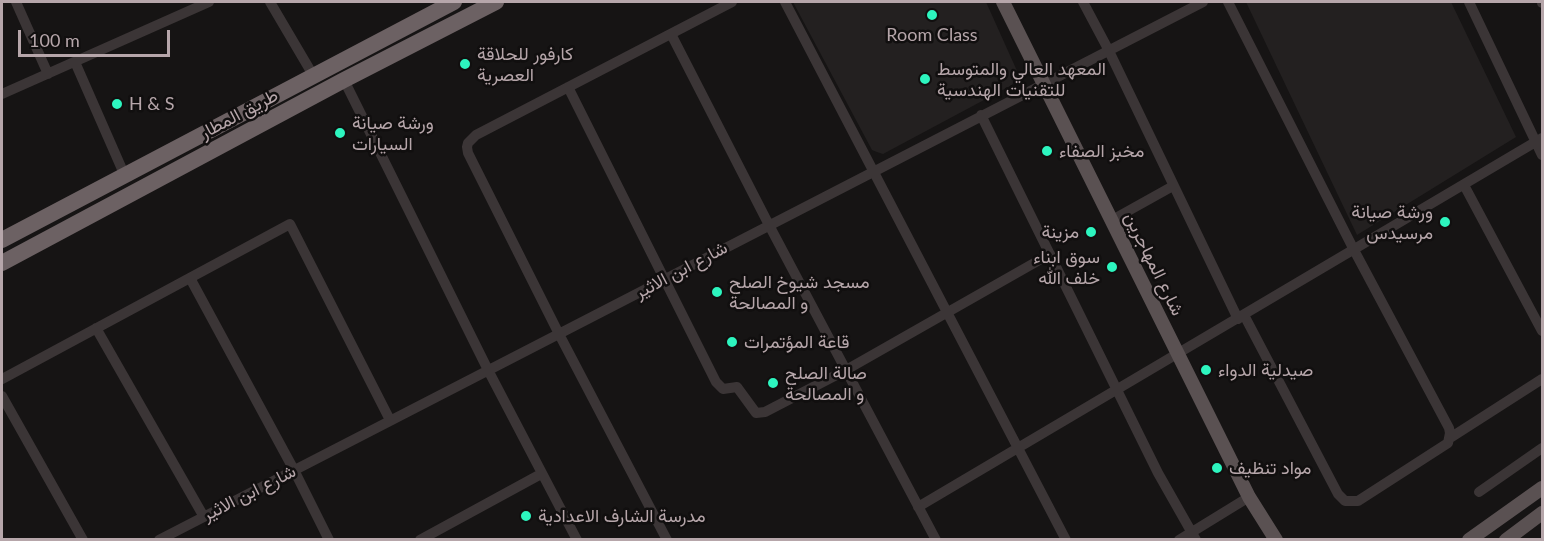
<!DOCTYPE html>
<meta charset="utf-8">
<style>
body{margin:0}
#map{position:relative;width:1544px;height:541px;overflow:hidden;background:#161414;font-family:Lato,sans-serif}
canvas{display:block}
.frame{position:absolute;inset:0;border:3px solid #b6a6aa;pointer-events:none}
.scale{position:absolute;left:18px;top:30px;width:152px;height:27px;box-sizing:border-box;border:3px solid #b6a6aa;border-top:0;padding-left:8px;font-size:18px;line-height:21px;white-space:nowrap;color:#b6a6aa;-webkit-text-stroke:4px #110f0f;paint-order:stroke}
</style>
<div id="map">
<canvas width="1544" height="541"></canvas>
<div class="frame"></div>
<div class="scale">100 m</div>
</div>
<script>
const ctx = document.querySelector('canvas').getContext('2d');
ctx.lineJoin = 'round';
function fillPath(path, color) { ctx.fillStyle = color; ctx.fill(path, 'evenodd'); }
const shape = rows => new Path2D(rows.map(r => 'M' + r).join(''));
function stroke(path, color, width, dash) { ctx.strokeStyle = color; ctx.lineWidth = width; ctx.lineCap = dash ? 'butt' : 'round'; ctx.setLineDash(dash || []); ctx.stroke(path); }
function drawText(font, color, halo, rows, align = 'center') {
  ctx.font = font + ' Lato,Vazirmatn,sans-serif'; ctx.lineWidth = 5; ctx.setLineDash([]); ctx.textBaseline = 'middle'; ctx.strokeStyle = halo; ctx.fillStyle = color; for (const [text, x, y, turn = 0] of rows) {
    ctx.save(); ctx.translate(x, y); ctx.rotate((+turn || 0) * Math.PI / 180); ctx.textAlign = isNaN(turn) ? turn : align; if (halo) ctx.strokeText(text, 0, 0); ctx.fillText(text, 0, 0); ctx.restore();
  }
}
const built = shape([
 [793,2,986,2,1018,73,1012,85,883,154,877,152,872,150],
 [1246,2,1451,2,1516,137,1357,235]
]);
const minor = shape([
 [16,2,48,74],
 [270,2,313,75],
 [785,2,1066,540],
 [1083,2,1108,49,1238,319],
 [1228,2,1354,250,1449,428,1450,433,1448,443,1358,501,1345,501,1338,494,1244,315],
 [1469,2,1542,155],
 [1542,2,1542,3],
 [671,34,769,225,936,540],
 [75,62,125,176],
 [344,80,488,370,577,540],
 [568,87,716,382,723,389,737,387,756,413,765,412,846,370,1050,254],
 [2,94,209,2],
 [981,115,1158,473,1196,540],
 [1464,185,1542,331],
 [1112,220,1173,186],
 [190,278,294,470,329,540],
 [96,328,204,517],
 [2,379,290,224,390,420],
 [2,396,83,540],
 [1450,438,1542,379],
 [1479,492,1542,448],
 [918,507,1542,138],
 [159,540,1203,2],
 [420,540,541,474],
 [667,540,559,334,468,153,467,147,468,143,476,135,732,2],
 [1179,540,1249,497]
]);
const major = shape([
 [1003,2,1249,497,1276,540],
 [1469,540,1542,488],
 [1506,540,1542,513]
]);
const highway = shape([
 [2,240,454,2],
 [2,263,344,80,496,2]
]);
const markers = [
 [932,15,6,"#2df5bf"],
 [465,64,6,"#2df5bf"],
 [925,79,6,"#2df5bf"],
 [117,104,6,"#2df5bf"],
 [340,133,6,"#2df5bf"],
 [1047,151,6,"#2df5bf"],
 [1445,222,6,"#2df5bf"],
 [1091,232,6,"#2df5bf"],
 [1112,267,6,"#2df5bf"],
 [717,292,6,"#2df5bf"],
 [732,342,6,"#2df5bf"],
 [1206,370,6,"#2df5bf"],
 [773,383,6,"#2df5bf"],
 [1217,468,6,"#2df5bf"],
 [526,516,6,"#2df5bf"]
];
const poiNames = [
 ["Room Class",932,35,"center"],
 ["كارفور للحلاقة",477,54],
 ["العصرية",477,75],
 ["المعهد العالي والمتوسط",937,69],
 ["للتقنيات الهندسية",937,90],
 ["H & S",129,104],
 ["ورشة صيانة",352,123],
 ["السيارات",352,144],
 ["مخبز الصفاء",1059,151],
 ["ورشة صيانة",1433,212,"right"],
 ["مرسيدس",1433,233,"right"],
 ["مزينة",1079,232,"right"],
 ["سوق ابناء",1100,257,"right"],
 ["خلف الله",1100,278,"right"],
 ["مسجد شيوخ الصلح",729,282],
 ["و المصالحة",729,303],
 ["قاعة المؤتمرات",744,342],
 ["صيدلية الدواء",1218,370],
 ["صالة الصلح",785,373],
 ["و المصالحة",785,394],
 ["مواد تنظيف",1229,468],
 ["مدرسة الشارف الاعدادية",538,516]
];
const streetNames = [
 ["طريق المطار",239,114,-28],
 ["شارع المهاجرين",1154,264,64],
 ["شارع ابن الاثير",681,270,-28],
 ["شارع ابن الاثير",249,493,-27]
];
fillPath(built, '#232020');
stroke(minor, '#3b3536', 10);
stroke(major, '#5a5152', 14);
stroke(highway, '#6c6163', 16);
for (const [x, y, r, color] of markers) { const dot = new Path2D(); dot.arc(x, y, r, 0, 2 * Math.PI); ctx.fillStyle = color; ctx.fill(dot); stroke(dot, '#110f0f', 2); }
drawText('18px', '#b6a6aa', '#110f0f', poiNames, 'left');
drawText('18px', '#b6a6aa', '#110f0f', streetNames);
</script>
